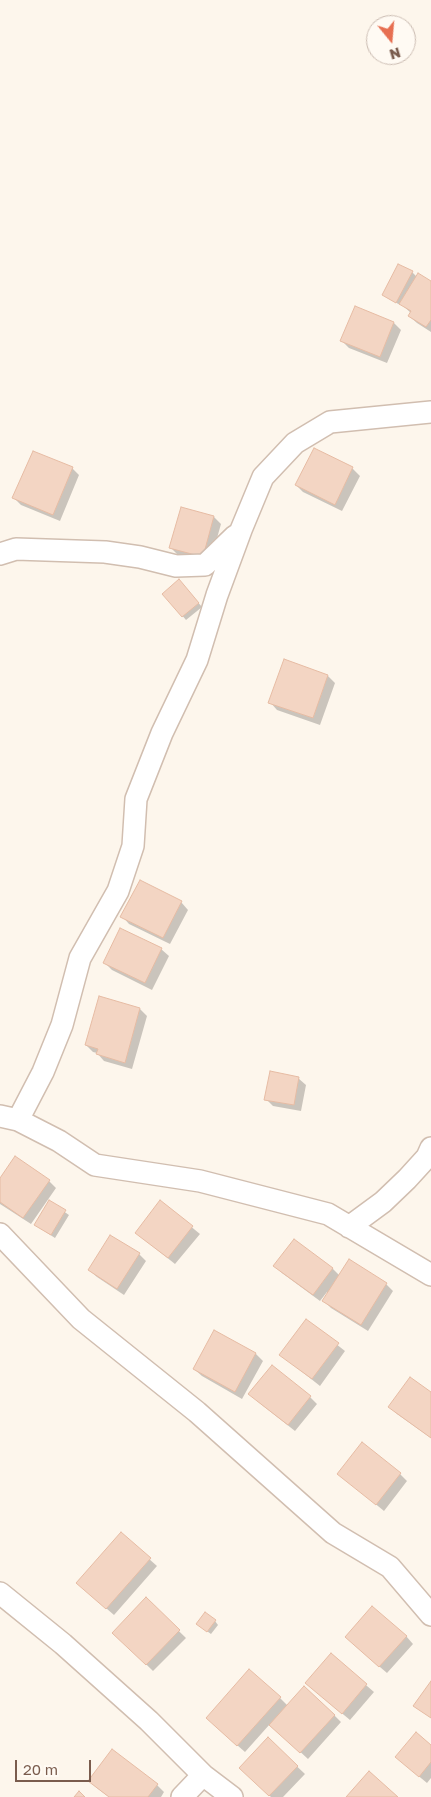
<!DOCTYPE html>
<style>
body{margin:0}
#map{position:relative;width:431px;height:1797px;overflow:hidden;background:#fdf6ec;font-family:"Golos Text",sans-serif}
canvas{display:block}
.north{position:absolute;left:366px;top:15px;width:50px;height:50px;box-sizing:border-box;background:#fffaf3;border:1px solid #cabbb1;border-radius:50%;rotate:163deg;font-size:14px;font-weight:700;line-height:20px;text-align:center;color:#7a5c4d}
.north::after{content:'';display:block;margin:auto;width:18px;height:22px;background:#e76f51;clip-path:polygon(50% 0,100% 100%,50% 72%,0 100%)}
.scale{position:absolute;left:15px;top:1760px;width:76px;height:22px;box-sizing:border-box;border:2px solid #7a5c4d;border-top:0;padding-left:6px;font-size:15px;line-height:18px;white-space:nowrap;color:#7a5c4d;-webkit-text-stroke:4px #fffaf3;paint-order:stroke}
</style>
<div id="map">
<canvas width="431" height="1797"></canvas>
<div class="north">N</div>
<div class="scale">20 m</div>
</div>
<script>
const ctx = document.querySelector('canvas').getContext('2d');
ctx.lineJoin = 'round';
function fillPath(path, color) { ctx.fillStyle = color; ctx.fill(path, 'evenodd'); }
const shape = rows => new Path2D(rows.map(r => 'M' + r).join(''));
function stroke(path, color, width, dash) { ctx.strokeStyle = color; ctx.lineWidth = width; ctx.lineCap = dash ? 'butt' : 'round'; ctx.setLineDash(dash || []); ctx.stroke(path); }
const shadow = shape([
 [412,272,417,277,431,282,431,332,417,323,409,316,411,313,401,304,400,305,383,295],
 [394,323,401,330,387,363,349,348,342,341],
 [314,450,353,469,360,476,342,511,303,492,296,485],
 [72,468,79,475,60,521,21,505,14,498],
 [182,508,214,517,221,524,210,563,178,555,170,547],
 [182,584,202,607,186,620,164,594],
 [328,676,335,683,320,725,277,710,270,702],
 [181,902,188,910,170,944,129,924,122,916],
 [161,949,169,956,152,990,112,970,105,963],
 [140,1009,147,1016,132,1069,104,1061,97,1053,93,1052,86,1045],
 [298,1078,306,1085,301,1111,273,1106,266,1099],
 [0,1180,49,1181,56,1188,31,1224,0,1204],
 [50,1202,69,1215,55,1238,35,1225],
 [161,1202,200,1234,175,1264,136,1233],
 [139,1254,146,1261,124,1295,97,1277,89,1270],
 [275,1266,332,1268,340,1276,386,1284,393,1291,368,1331,331,1308,324,1301,328,1293,327,1292,320,1301,282,1273],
 [307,1321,345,1351,320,1386,281,1355],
 [215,1332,256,1354,263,1361,242,1399,202,1376,194,1369],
 [431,1394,431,1438,397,1414,390,1407],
 [310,1397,317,1404,295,1431,257,1401],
 [339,1474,400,1474,407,1481,384,1511],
 [121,1534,157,1566,114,1615,85,1590],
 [146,1599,186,1638,153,1671,114,1633],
 [215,1621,218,1625,211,1634,201,1627],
 [406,1636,413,1644,387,1673,353,1644],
 [331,1655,374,1692,350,1720,314,1690],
 [280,1698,288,1706,334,1715,341,1722,308,1759,270,1724,245,1752,214,1725],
 [268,1739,305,1774,283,1797,271,1797,241,1768],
 [431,1747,431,1778,427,1783,404,1764],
 [113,1751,157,1785,164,1792,161,1797,109,1797,97,1788,90,1781]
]);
const building = shape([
 [398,264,413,271,396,303,382,295,398,264],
 [418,273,431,281,431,320,426,327,408,316,411,311,399,304,418,273],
 [355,306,394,322,380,357,340,341,355,306],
 [314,448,353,467,335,505,295,485,314,448],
 [33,451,73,467,53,515,12,498,33,451],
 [181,507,214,516,203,557,169,548,181,507],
 [179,579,199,603,182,617,162,594,179,579],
 [284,659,328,675,313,718,268,703,284,659],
 [140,880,182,901,163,938,120,917,140,880],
 [120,928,162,948,145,983,103,963,120,928],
 [99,996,140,1008,125,1063,96,1054,98,1049,85,1045,99,996],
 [270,1071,299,1077,294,1105,264,1100,270,1071],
 [15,1156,50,1180,23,1218,0,1202,0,1178,15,1156],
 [49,1200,66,1210,51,1235,34,1225,49,1200],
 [160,1200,193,1226,168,1258,135,1233,160,1200],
 [110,1235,140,1253,117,1289,88,1270,110,1235],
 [294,1239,333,1268,313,1295,273,1266,294,1239],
 [349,1259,387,1283,361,1325,322,1301,349,1259],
 [306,1319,339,1343,312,1379,279,1355,306,1319],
 [214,1330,256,1353,235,1392,193,1369,214,1330],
 [272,1365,311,1396,288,1425,248,1394,272,1365],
 [410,1377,431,1392,431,1438,388,1407,410,1377],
 [362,1442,401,1473,376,1505,337,1474,362,1442],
 [121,1532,151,1558,106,1609,76,1583,121,1532],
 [146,1597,180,1630,146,1665,112,1633,146,1597],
 [372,1606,407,1636,379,1667,345,1637,372,1606],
 [205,1612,216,1620,207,1632,196,1624,205,1612],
 [331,1653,367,1684,342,1714,305,1683,331,1653],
 [249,1669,281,1697,237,1746,206,1718,249,1669],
 [431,1681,431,1718,413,1706,431,1681],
 [304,1686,335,1715,300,1753,269,1725,304,1686],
 [416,1732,431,1745,431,1762,419,1777,395,1757,416,1732],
 [268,1737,298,1766,269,1796,239,1768,268,1737],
 [112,1749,158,1784,148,1797,109,1797,88,1781,112,1749],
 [369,1771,398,1797,346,1797,369,1771],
 [79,1791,85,1797,74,1797,79,1791]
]);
const street = shape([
 [0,554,16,549,105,552,140,557,176,566,205,565,235,536],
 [0,1116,18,1120,59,1141,95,1165,200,1181,328,1214,431,1275],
 [18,1120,43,1072,62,1025,80,958,118,891,133,846,136,799,162,733,197,660,217,595,241,530,263,477,295,443,330,422,431,412],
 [349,1227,383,1202,407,1179,427,1157,431,1148],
 [0,1234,81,1319,197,1412,333,1533,390,1567,431,1615],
 [0,1593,63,1644,149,1721,203,1775,182,1797],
 [203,1775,232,1797]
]);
fillPath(shadow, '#0003');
fillPath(building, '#f3d5c3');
stroke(building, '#e6bba3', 1);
stroke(street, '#d1beb0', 24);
stroke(street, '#fff', 21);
</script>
